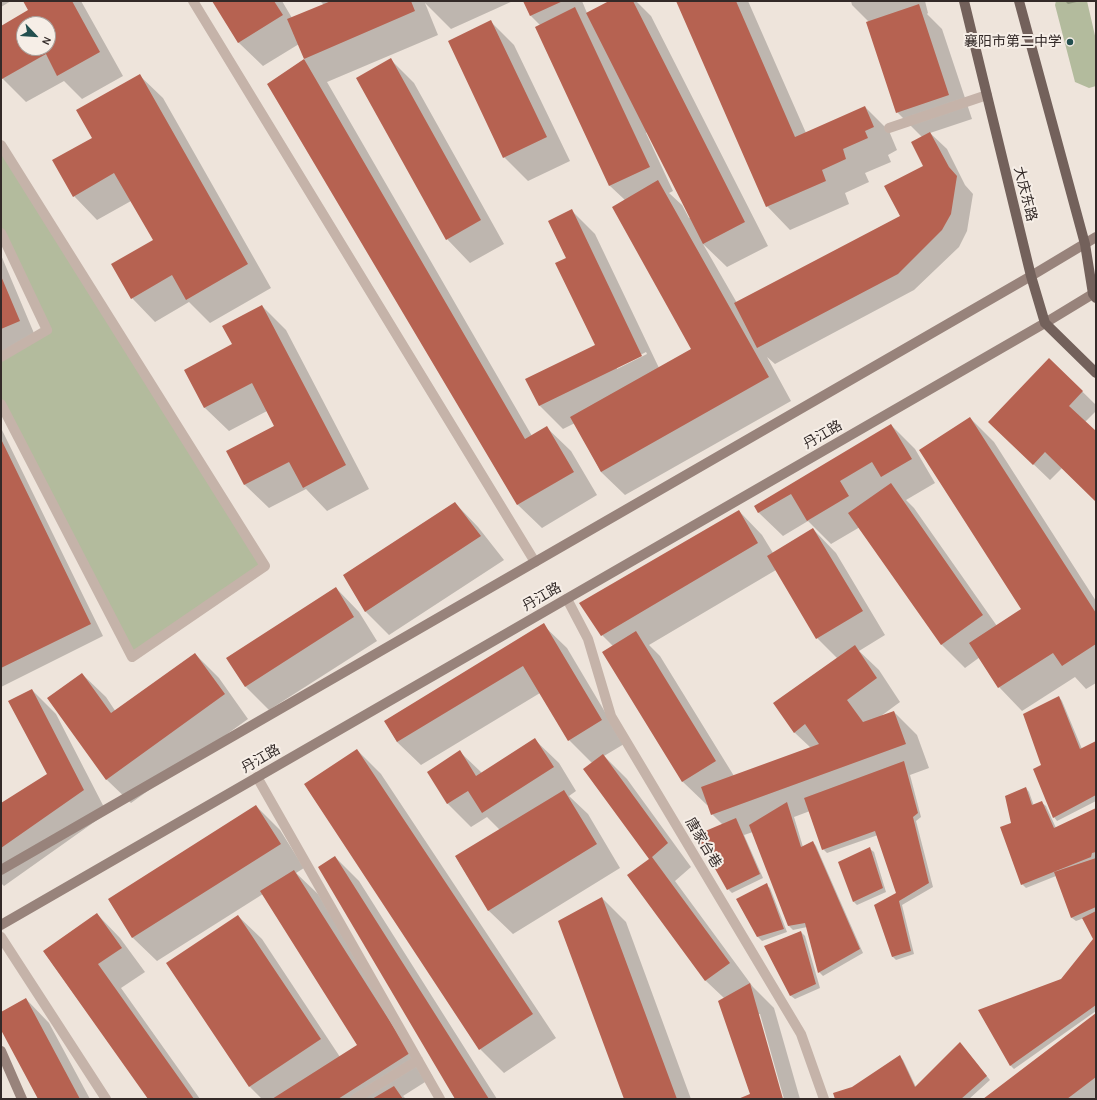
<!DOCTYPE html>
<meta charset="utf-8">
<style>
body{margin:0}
#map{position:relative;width:1097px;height:1100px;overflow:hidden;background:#eee4db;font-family:Karla,sans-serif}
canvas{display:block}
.frame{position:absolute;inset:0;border:2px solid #332a28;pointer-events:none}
.north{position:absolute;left:16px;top:16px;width:40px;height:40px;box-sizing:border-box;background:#f6eee7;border:1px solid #a8a09b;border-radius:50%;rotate:115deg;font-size:11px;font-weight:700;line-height:16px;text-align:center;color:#332a28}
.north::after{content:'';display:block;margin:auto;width:14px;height:18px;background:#234f4f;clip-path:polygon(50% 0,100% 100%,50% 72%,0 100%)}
</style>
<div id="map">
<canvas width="1097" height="1100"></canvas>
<div class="frame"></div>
<div class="north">N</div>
</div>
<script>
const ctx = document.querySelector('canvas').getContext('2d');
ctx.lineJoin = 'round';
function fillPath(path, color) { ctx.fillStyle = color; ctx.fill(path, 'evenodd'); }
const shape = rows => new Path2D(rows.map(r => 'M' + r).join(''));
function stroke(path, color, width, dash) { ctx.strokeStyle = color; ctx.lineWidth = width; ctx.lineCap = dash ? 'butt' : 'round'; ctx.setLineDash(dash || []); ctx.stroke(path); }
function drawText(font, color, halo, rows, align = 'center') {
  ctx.font = font + ' Karla,"Noto Sans SC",sans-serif'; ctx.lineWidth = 4; ctx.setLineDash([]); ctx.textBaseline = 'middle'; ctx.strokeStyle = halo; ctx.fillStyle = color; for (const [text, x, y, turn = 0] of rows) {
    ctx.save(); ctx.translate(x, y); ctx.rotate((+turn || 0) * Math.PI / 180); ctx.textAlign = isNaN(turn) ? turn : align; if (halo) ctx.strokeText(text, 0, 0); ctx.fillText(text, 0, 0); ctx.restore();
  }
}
const green = shape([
 [1056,1,1087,1,1096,40,1096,86,1089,88,1075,82,1055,5],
 [1,145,265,566,132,657,1,404,1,357,47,330,1,233]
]);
const shadow = shape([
 [1,1,11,1,1,7],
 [24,1,81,1,123,76,82,99,64,81,26,102,3,79,1,76,1,27,29,11],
 [24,24,48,24,48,48,24,48],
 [213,1,282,1,292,18,324,5,320,1,513,1,451,29,425,3,438,35,327,82,532,436,547,428,571,451,597,495,542,528,518,505,268,84,305,59,299,44,263,66,239,43],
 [524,1,582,1,587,13,611,1,636,1,651,16,768,246,727,267,703,244,737,303,901,216,925,166,922,137,897,112,869,22,852,5,851,1,925,1,928,13,927,14,942,29,972,119,930,133,947,149,965,185,973,194,967,231,959,247,914,290,775,364,767,357,791,401,625,495,601,472,575,423,563,429,539,405,596,345,567,259,571,210,595,234,659,368,693,349,625,200,610,186,536,27,540,25,531,16],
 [647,132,691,217,689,218,682,205,669,193,673,191,646,133],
 [646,352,647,354,617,369,617,367],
 [677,1,748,1,806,133,865,107,889,131,897,150,888,155,891,162,865,173,869,182,845,193,849,204,790,230,767,206],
 [1065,1,1081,1,1068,4],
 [491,22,514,45,570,161,528,181,504,157],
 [391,60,414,83,504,244,470,263,447,239],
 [139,75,163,98,271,288,210,323,189,302,155,322,132,298,154,240,131,201,97,220,74,196],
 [1,255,36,338,1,352],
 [262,306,286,330,369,489,327,511,306,489,269,508,245,485,227,452,275,426,267,411,229,431,205,408,185,371,234,345],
 [1049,359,1096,405,1096,411,1085,422,1096,432,1096,501,1062,468,1050,480,1006,438],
 [970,418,994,442,1096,601,1096,683,1086,689,1075,677,1022,711,999,687,980,657,965,668,941,644,860,527,831,544,808,521,783,536,759,513,755,506,891,425,915,449,935,483,906,500,914,508,997,626,1022,610],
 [1,428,103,636,1,687],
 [455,503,478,527,504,560,389,635,365,611],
 [739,511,762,535,773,553,813,529,836,553,885,635,859,651,879,670,900,702,881,716,894,712,917,735,929,768,910,775,921,817,916,821,933,887,902,905,914,954,896,960,892,956,897,893,878,835,827,853,823,849,810,811,794,817,803,847,813,842,816,846,863,953,823,976,819,972,807,927,793,930,789,926,753,832,744,835,763,878,732,893,728,889,723,825,712,814,709,804,707,805,683,782,603,652,613,646,602,635],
 [776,570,817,638,838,659,794,732,811,748,734,776,660,656,649,645],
 [336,588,359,612,377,641,269,710,246,687,228,658],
 [543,625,567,648,624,744,604,756,627,779,691,867,675,881,753,987,774,1008,800,1099,784,1099,760,1014,758,1014,782,1099,740,1099,751,1094,724,998,706,981,628,875,650,859,592,763,569,740,540,693,421,765,397,742,385,721],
 [195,654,219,678,248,719,131,803,107,780,48,698,82,674,106,697,116,712],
 [32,690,56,714,107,813,4,886,1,883,1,805,49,774],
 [1059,697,1062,701,1082,749,1096,742,1096,801,1057,821,1054,817,1042,766],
 [535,740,559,763,576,791,569,796,588,814,620,868,513,934,489,911,456,857,500,830,487,817,471,827,447,803,460,752,482,773],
 [357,750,381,774,556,1038,504,1073,480,1049],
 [1026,788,1029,792,1034,806,1042,803,1046,806,1056,828,1096,809,1096,1011,1014,1069,1011,1066,979,1011,1062,980,1095,940,1084,918,1076,921,1072,918,1056,876,1026,888,1022,884,1012,824],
 [256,806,280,830,304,868,296,873,318,894,433,1077,403,1096,406,1099,262,1099,250,1087,168,963,238,916,262,939,340,1057,358,1045,263,894,157,961,133,938,109,900],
 [870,849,874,852,886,892,857,905,854,902],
 [335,857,359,881,497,1099,456,1099],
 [766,885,770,888,787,932,762,941,758,937,737,900],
 [602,898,626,922,691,1099,625,1099],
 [97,914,120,938,145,972,121,988,200,1099,149,1099,44,952],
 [801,932,805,936,820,988,795,999,791,996,765,947],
 [26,999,49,1023,90,1099,39,1099,1,1028,1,1013],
 [1096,1014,1096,1099,985,1099],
 [964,1048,990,1080,969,1099,836,1099,899,1056,903,1060,916,1087]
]);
const building = shape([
 [23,1,72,1,100,52,57,76,46,54,2,79,1,78,1,26,28,10],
 [24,24,48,24,48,48,24,48],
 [212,1,274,1,283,15,238,43],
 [331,1,411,1,415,11,304,59,287,19],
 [523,1,563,1,530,16],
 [609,1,633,1,745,222,703,244,586,13],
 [676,1,736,1,795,137,865,106,874,127,865,131,868,138,843,149,846,159,822,170,826,181,766,207],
 [919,4,949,95,896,113,866,22],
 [575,7,650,167,609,186,535,27],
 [491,20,547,137,503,158,448,41],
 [391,58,481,220,446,240,356,78],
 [304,59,525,439,547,426,574,472,517,505,267,84],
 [140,74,248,264,186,300,172,275,131,299,111,264,153,240,114,173,73,197,52,160,92,138,76,110],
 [930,132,949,167,957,176,951,214,942,230,898,274,757,348,734,303,900,216,884,186,923,166,911,142],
 [658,180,769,377,601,472,570,417,691,349,612,207],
 [572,209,642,356,539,406,525,379,595,345,555,263,566,258,548,221],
 [1,276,20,321,1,329],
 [262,305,346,465,303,488,289,462,244,485,226,451,274,426,252,383,204,408,184,370,232,344,222,326],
 [1049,358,1083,391,1069,406,1096,431,1096,502,1045,452,1033,465,988,422],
 [970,417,1096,613,1096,644,1062,666,1053,653,998,688,969,643,1021,609,919,450],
 [891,424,912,459,881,477,872,462,840,481,849,496,807,521,791,494,758,513,754,506],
 [1,439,91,624,1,668],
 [891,483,983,615,941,645,848,513],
 [455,502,481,536,365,612,343,575],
 [739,510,758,543,601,636,579,603],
 [813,528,863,611,816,639,767,556],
 [336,587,354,617,245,687,226,658],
 [544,623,602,720,568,741,523,666,397,742,384,721],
 [636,631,716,761,682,782,602,652],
 [855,645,877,678,847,700,863,722,894,711,906,744,711,815,701,787,819,744,805,724,794,733,773,703],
 [195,653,225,694,106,780,47,698,82,673,111,713],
 [32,689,84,790,1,848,1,803,47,774,8,701],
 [1059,696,1080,749,1096,741,1096,795,1053,818,1033,769,1041,765,1023,714],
 [535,738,554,767,482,813,468,791,447,804,427,772,460,750,476,776],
 [357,749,533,1014,479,1050,304,784],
 [603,754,668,843,652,857,730,963,705,981,627,875,649,859,583,769],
 [904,761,918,813,913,817,929,883,899,901,911,951,892,957,874,905,896,893,875,831,822,850,804,798],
 [1026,787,1032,805,1042,801,1054,828,1096,808,1096,852,1092,853,1091,857,1021,885,1000,827,1011,823,1005,796],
 [564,790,597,844,488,911,455,856],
 [787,802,801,847,813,841,860,949,818,973,805,923,788,926,749,825],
 [256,805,281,844,132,938,108,899],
 [736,818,760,874,727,890,696,835],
 [870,847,883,888,853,902,838,862],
 [335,856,489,1099,455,1099,318,867],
 [1096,858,1096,907,1071,918,1054,872],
 [294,870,410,1053,338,1099,272,1099,357,1045,260,891],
 [767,883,784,929,757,937,736,899],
 [602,897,677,1099,624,1099,558,921],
 [1096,911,1096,1005,1010,1066,978,1010,1061,979,1093,939,1082,918],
 [97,913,122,948,98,964,194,1099,148,1099,43,951],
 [238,915,321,1039,249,1087,166,963],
 [801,931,816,984,790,996,764,946],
 [750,983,783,1099,738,1099,750,1094,718,1001],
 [26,998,80,1099,38,1099,1,1030,1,1012],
 [1096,1013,1096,1077,1067,1099,983,1099],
 [960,1042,987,1076,961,1099,835,1099,833,1093,852,1087,900,1055,915,1087],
 [394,1086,403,1099,372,1099]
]);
const lane = shape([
 [1,145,265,566,132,657,1,404],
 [1,233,47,330,1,357],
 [257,777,440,1099],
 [1,937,106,1099],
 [355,1099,418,1060]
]);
const street = shape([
 [193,1,535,562],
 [889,128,987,95],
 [567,599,588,639,611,716,801,1034,824,1099]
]);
const secondary = shape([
 [1,870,1031,276,1096,237],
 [1,925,1045,323,1096,292],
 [1,1051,22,1099]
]);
const primary = shape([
 [964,1,1031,276,1045,323,1096,373],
 [1019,1,1085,244,1093,294,1096,298]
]);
const markers = [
 [1070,42,4,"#234f4f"]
];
const poiNames = [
 ["襄阳市第二中学",1062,42]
];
const streetNames = [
 ["大庆东路",1025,194,76],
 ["丹江路",823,435,-30],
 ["丹江路",542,597,-30],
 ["丹江路",261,759,-30],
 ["唐家台巷",703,843,59]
];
fillPath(green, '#b3bb9d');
fillPath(shadow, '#0003');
fillPath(building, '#b66251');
stroke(lane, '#c5b3a9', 10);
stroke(street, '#c5b3a9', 10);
stroke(secondary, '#98837b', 10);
stroke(primary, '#73615b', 10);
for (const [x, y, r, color] of markers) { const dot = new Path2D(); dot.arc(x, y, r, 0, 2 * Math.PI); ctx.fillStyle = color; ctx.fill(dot); stroke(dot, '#f6eee7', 1.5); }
drawText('14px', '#332a28', '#f6eee7', poiNames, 'right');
drawText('14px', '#332a28', '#f6eee7', streetNames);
</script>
